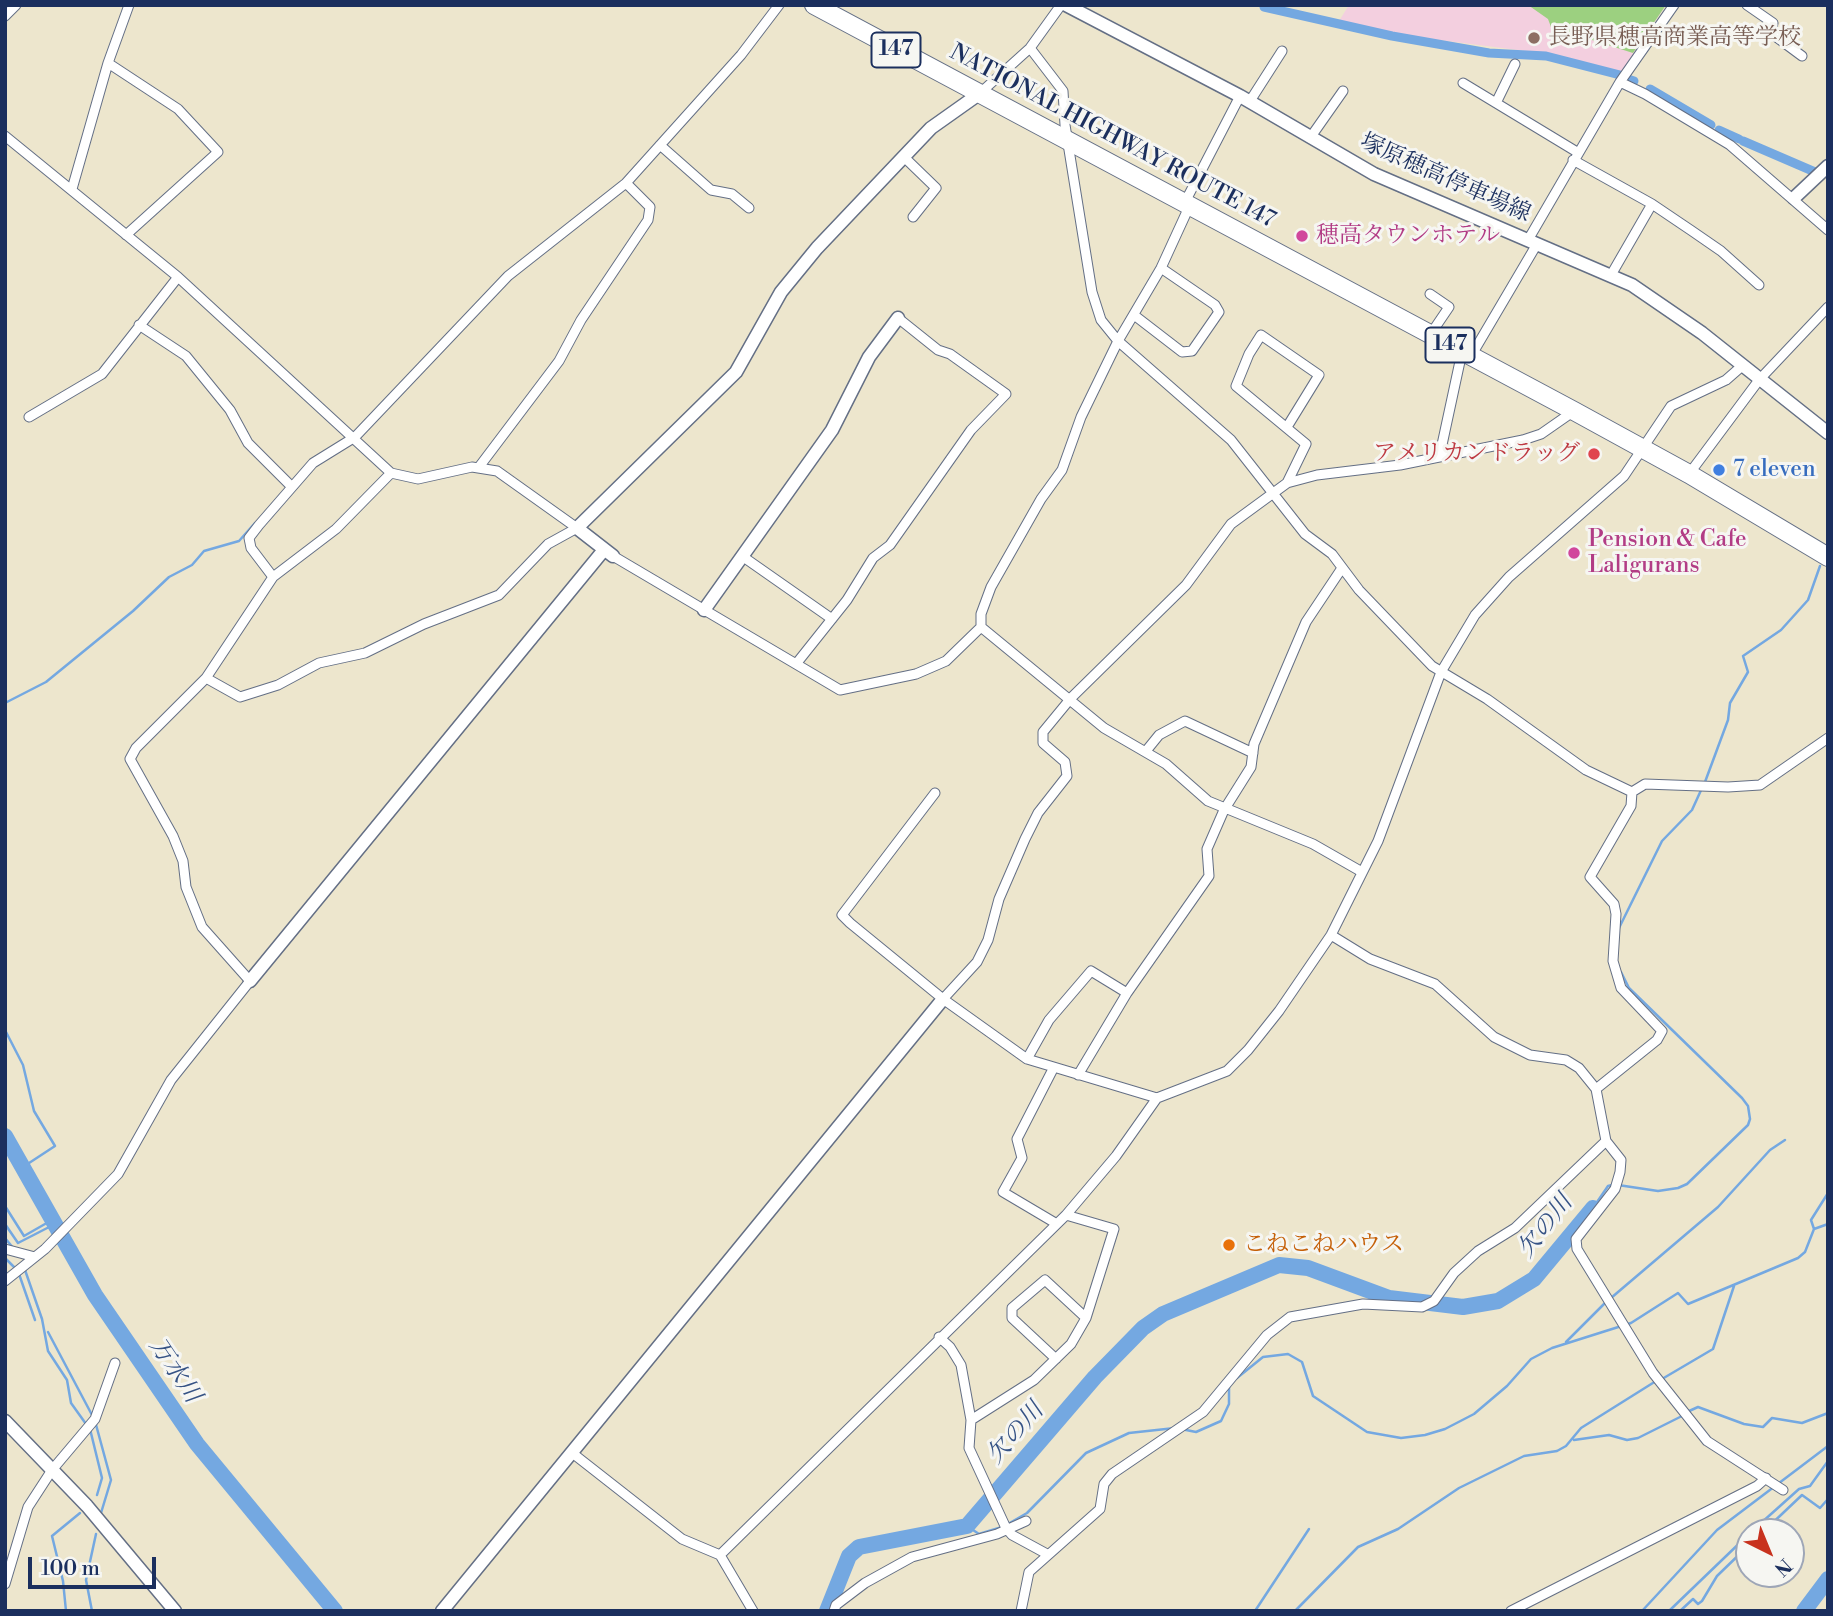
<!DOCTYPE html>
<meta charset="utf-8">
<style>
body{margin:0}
#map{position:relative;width:1833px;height:1616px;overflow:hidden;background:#ede6cd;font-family:"Libre Bodoni",serif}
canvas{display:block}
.frame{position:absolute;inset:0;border:7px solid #1b2f5e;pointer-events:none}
.north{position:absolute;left:1735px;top:1518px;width:70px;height:70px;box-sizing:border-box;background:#f6f6f2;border:2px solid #9ea6b7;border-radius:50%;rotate:137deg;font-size:19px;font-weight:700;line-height:28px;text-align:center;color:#1b2f5e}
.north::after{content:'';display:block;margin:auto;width:24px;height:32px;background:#c8321e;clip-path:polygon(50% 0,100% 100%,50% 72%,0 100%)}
.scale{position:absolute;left:28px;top:1557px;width:128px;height:32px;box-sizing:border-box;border:4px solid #1b2f5e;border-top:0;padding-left:9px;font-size:21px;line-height:24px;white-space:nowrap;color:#1b2f5e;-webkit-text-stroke:5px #f6f6f2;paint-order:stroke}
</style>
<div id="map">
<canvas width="1833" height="1616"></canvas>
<div class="frame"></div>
<div class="north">N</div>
<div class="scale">100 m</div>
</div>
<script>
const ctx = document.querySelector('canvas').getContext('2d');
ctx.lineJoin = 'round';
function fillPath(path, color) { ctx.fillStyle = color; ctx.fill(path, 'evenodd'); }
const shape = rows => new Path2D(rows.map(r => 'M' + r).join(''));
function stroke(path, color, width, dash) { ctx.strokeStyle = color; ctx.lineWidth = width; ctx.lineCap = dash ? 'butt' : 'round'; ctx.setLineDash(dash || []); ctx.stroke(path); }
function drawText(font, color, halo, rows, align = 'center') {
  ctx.font = font + ' "Libre Bodoni","Noto Serif JP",serif'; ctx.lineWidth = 6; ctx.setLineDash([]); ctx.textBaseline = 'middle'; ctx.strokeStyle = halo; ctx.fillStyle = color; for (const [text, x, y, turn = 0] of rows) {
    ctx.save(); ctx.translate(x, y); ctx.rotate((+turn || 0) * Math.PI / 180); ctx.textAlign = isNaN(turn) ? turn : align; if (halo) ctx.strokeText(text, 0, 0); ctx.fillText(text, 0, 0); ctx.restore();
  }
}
const built = shape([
 [1349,5,1666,5,1621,72,1541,53,1393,34,1339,21]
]);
const green = shape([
 [1528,5,1666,5,1633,53,1551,27,1548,19]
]);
const stream = shape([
 [5,703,46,682,133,611,169,577,192,565,204,551,239,541,255,523],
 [1705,782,1728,720,1730,703,1748,672,1743,656,1781,630,1808,600,1820,566],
 [1619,928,1662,841,1692,810,1702,788],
 [5,1030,23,1065,34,1111,55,1146,23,1167],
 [1618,1185,1658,1191,1678,1188,1687,1184,1748,1125,1750,1119,1748,1106,1742,1098,1629,988,1621,972],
 [5,1206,24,1236,52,1220],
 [1593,1208,1608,1186,1612,1185],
 [5,1224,18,1243,55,1224],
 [1814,1229,1811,1220,1828,1193],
 [5,1238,14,1249],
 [5,1258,15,1268],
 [25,1270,42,1319,48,1351,67,1380,71,1403,86,1424],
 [19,1274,35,1320],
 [1611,1298,1718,1207,1770,1150,1785,1140],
 [48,1332,92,1415],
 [1566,1342,1606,1302],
 [1237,1378,1263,1357,1288,1354,1302,1362,1313,1396,1367,1432,1401,1438,1425,1435,1445,1429,1474,1414,1507,1386,1531,1359,1552,1348,1631,1323,1678,1293,1688,1304,1798,1258,1805,1252,1814,1229,1828,1224],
 [1662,1379,1713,1349,1734,1286],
 [1687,1412,1698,1407,1744,1424,1763,1427,1772,1418,1802,1423,1828,1413],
 [95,1421,111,1480,101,1513],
 [90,1429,102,1478,97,1495],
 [1181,1429,1196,1432,1221,1421,1229,1404,1229,1385],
 [1574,1440,1609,1435,1627,1440,1638,1438,1682,1416],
 [1008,1524,1027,1513,1086,1453,1129,1433,1175,1428],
 [967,1526,979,1534,1002,1527],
 [1751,1532,1799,1489,1810,1486,1828,1461],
 [1763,1532,1802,1495,1820,1508,1828,1499],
 [66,1611,63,1581,52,1536,80,1513],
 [92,1611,86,1580,96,1534],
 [1255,1611,1309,1529],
 [1295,1611,1358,1547,1398,1529,1459,1488,1524,1456,1557,1451,1566,1446,1581,1428,1656,1381],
 [1642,1611,1717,1530,1828,1446],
 [1669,1611,1749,1534],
 [1680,1611,1693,1599,1698,1604,1702,1601,1717,1576,1749,1545]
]);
const canal = shape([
 [1264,7,1392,36,1489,53,1546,56,1620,75],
 [1628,79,1634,81],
 [1650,89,1711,125],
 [1719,130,1739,139],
 [1743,141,1815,172]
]);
const river = shape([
 [5,1136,95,1295,197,1444,335,1611],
 [827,1611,849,1556,859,1547,967,1526,1095,1377,1143,1328,1163,1314,1279,1265,1308,1268,1389,1298,1463,1307,1498,1301,1534,1279,1593,1208],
 [1804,1611,1828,1579]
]);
const street = shape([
 [1747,5,1773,23,1771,33,1802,56],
 [5,16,16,5],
 [1030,48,1063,91,1065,125,1092,292,1101,320,1118,341,1231,440,1305,534,1332,554,1359,590,1432,666,1487,699,1586,770,1632,792],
 [108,63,178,109,218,152,126,235],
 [1620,82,1645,94,1730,145,1828,230],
 [1463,83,1577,152],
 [979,94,1030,48,1061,5],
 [1250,101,1282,51],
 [1496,103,1515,64],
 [5,136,178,277,391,473,418,479,472,467,497,471,577,528,548,544,499,595,424,624,365,653,319,663,278,685,240,697,206,678],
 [1310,138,1343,91],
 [660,145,711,190,732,194,749,208],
 [904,157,936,188,913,217],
 [1573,160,1652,204,1692,231,1721,251,1759,285],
 [72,189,108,63,129,5],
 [1184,204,1240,96],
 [1528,240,1620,82,1674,5],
 [1611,275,1652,204],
 [1134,315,1182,352,1192,351,1219,312,1215,305,1161,268],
 [139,325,186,356,230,410,248,443,292,487],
 [1430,335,1449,307,1430,294],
 [1471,356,1537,244],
 [29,417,102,374,178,277],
 [1287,427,1319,375,1261,335,1249,354,1236,386,1306,444,1287,483],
 [1440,454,1462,352],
 [479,467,559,361,581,320,648,220,650,207,626,183],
 [1689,474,1759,380,1828,307],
 [613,556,840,690,916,674,946,661,981,627,981,614,991,587,1041,499,1062,470,1081,417,1118,341,1161,268,1189,207],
 [742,556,832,619],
 [273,577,251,548,249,538,259,525,313,463,355,437,508,276,626,183,741,55,779,5],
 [981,627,1104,728,1166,764,1208,801,1313,844,1362,872],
 [796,664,847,600,873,558,890,545,971,430,1006,394,950,354,938,350,898,318],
 [1146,751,1159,735,1185,721,1253,753],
 [1632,792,1645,784,1728,787,1760,785,1828,738],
 [935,793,842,915,850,923,943,999,1027,1059,1157,1098,1227,1071,1248,1050,1279,1011,1331,935,1378,841,1441,672,1475,615,1509,577,1624,476,1671,406,1726,380,1742,366],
 [1331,935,1370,959,1435,984,1494,1037,1530,1055,1566,1060,1579,1068,1596,1089,1606,1141,1621,1160,1620,1172,1615,1189,1576,1239,1577,1249,1653,1373,1707,1441,1783,1490],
 [943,999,977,962,988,940,999,899,1025,839,1038,813,1067,776,1065,762,1043,743,1043,732,1071,698,1186,585,1231,524,1287,483,1317,475,1400,465,1523,440,1541,434,1574,411],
 [1027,1059,1049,1020,1091,971,1127,993],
 [1053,1069,1017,1139,1022,1158,1003,1192,1057,1224],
 [1078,1075,1127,993,1209,876,1207,849,1224,810,1251,767,1254,744,1306,622,1342,568],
 [1596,1089,1657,1040,1662,1031,1621,988,1613,961,1616,914,1614,904,1590,877,1631,806,1632,792],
 [5,1249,35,1257],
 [5,1281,45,1249,118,1174,171,1080,250,981,202,927,186,887,183,861,173,836,130,759,136,748,206,678,273,577,336,529,391,473],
 [939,1337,950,1347,961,1365,971,1420,969,1448,1006,1528,1012,1535,1047,1554],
 [1056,1359,1012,1318,1012,1308,1045,1280,1086,1318],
 [971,1420,1034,1380,1071,1344,1086,1318,1114,1229,1066,1215],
 [571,1452,682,1539,720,1555,753,1611],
 [720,1555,1066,1215,1116,1156,1157,1098],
 [5,1584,28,1507,52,1470,95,1419,115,1363],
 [834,1611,836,1605,865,1583,912,1557,997,1534,1026,1521],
 [1021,1611,1029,1572,1100,1509,1104,1484,1112,1474,1203,1412,1267,1335,1290,1317,1363,1304,1422,1307,1434,1301,1454,1273,1478,1251,1515,1228,1606,1141],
 [1511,1611,1757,1486,1766,1478]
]);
const secondary = shape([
 [1066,5,1240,96,1374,174,1632,285,1702,333,1828,433],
 [1794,198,1828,166],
 [613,556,577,528,736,372,781,292,817,248,931,128,979,94],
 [704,610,832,430,869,357,898,318],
 [250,981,603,551],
 [5,1421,87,1506,175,1611],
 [442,1611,943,999]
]);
const highway = shape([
 [814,5,1574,411,1689,474,1828,557]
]);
const markers = [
 [1534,38,7,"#8d6e63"],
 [1302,236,7,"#d1479c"],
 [1594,454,7,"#e0444e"],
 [1719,470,7,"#3f7fe0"],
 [1574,553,7,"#d1479c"],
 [1229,1245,7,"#e8710a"]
];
const shields = [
 [896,50,49],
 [1450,345,49]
];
const shieldNames = [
 ["147",896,50],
 ["147",1450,345]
];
const educationNames = [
 ["長野県穂高商業高等学校",1548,38]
];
const streetNames = [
 ["NATIONAL HIGHWAY ROUTE 147",1112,137,28],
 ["塚原穂高停車場線",1445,179,24]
];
const hotelNames = [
 ["穂高タウンホテル",1316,236],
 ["Pension & Cafe",1588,540],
 ["Laligurans",1588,566]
];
const healthNames = [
 ["アメリカンドラッグ",1580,454]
];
const shopNames = [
 ["7 eleven",1733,470]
];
const foodNames = [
 ["こねこねハウス",1243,1245]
];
const waterNames = [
 ["欠の川",1546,1227,-52],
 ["万水川",174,1371,56],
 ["欠の川",1016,1434,-49]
];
fillPath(built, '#f3cfdf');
fillPath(green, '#9cd080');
stroke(stream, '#74a8e1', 2.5);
stroke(canal, '#74a8e1', 9);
stroke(river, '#74a8e1', 16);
stroke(street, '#646f85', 11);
stroke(secondary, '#646f85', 15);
stroke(highway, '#646f85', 20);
stroke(street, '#fff', 9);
stroke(secondary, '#fff', 12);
stroke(highway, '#fff', 18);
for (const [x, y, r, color] of markers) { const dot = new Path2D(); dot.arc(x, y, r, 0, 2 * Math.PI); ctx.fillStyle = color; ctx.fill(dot); stroke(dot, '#f6f6f2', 2.5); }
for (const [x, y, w] of shields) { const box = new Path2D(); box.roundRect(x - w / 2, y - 17.5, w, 35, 5); ctx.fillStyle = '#f6f6f2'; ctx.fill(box); stroke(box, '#1b2f5e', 2); }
drawText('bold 21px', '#1b2f5e', null, shieldNames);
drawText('23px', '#785e54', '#f6f6f2', educationNames, 'left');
drawText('23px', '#1b2f5e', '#f6f6f2', streetNames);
drawText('23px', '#b23c85', '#f6f6f2', hotelNames, 'left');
drawText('23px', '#be3a42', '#f6f6f2', healthNames, 'right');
drawText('23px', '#366cbe', '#f6f6f2', shopNames, 'left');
drawText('23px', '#c56008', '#f6f6f2', foodNames, 'left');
drawText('italic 24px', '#365385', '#f6f6f2', waterNames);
</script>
